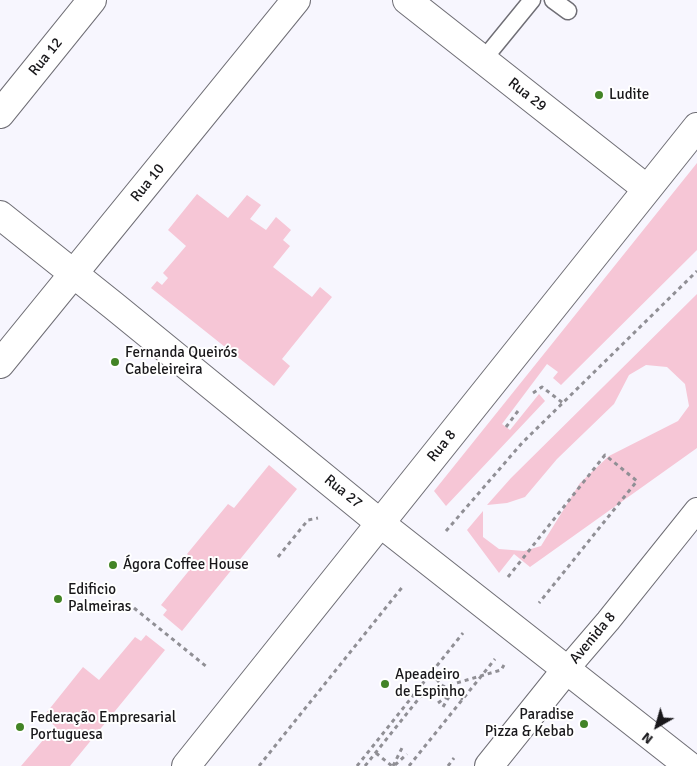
<!DOCTYPE html>
<meta charset="utf-8">
<style>
body{margin:0}
#map{position:relative;width:697px;height:766px;overflow:hidden;background:#f7f6fe;font-family:Signika,sans-serif}
canvas{display:block}
.north{position:absolute;left:632px;top:701px;width:50px;height:50px;-webkit-text-stroke:4px #fff;paint-order:stroke;rotate:218deg;font-size:14px;font-weight:700;line-height:20px;text-align:center;color:#19181b}
.north::after{content:'';display:block;margin:auto;width:18px;height:22px;background:#19181b;clip-path:polygon(50% 0,100% 100%,50% 72%,0 100%)}
</style>
<div id="map">
<canvas width="697" height="766"></canvas>
<div class="north">N</div>
</div>
<script>
const ctx = document.querySelector('canvas').getContext('2d');
ctx.lineJoin = 'round';
function fillPath(path, color) { ctx.fillStyle = color; ctx.fill(path, 'evenodd'); }
const shape = rows => new Path2D(rows.map(r => 'M' + r).join(''));
function stroke(path, color, width, dash) { ctx.strokeStyle = color; ctx.lineWidth = width; ctx.lineCap = dash ? 'butt' : 'round'; ctx.setLineDash(dash || []); ctx.stroke(path); }
function drawText(font, color, halo, rows, align = 'center') {
  ctx.font = font + ' Signika,sans-serif'; ctx.lineWidth = 4; ctx.setLineDash([]); ctx.textBaseline = 'middle'; ctx.strokeStyle = halo; ctx.fillStyle = color; for (const [text, x, y, turn = 0] of rows) {
    ctx.save(); ctx.translate(x, y); ctx.rotate((+turn || 0) * Math.PI / 180); ctx.textAlign = isNaN(turn) ? turn : align; if (halo) ctx.strokeText(text, 0, 0); ctx.fillText(text, 0, 0); ctx.restore();
  }
}
const green = shape([
 [697,163,697,250,561,385,553,378,558,372,547,364,502,424,510,430,539,394,545,401,446,506,434,491],
 [197,194,228,218,247,195,261,205,250,219,266,230,276,217,291,230,283,240,290,246,273,267,312,297,320,287,332,297,282,359,290,366,274,386,151,288,157,281,162,285,168,278,163,273,186,246,168,230],
 [697,294,697,448,530,567,514,554,499,573,467,530,483,511,483,537,499,549,524,551,541,546,580,483,609,456,678,421,689,406,685,384,667,367,646,365,629,375,614,404,557,459,525,497,507,503,487,505,511,478],
 [269,465,297,489,182,631,163,615,167,610,161,605,196,562,187,554,228,504,234,508],
 [146,635,165,650,70,766,21,766,55,726,43,717,83,667,99,680,135,637,141,641]
]);
const path = shape([
 [533,393,542,387,563,403],
 [506,427,518,411],
 [446,531,522,443,697,271],
 [278,557,308,520,318,518],
 [508,577,605,455,637,481,539,603],
 [134,608,207,667],
 [431,673,450,694,463,699],
 [438,703,450,694],
 [443,707,450,695],
 [376,753,392,766],
 [395,765,407,754],
 [259,766,404,585],
 [357,766,463,633],
 [365,766,420,697,436,689,501,670,504,665],
 [393,766,402,748],
 [409,766,495,659],
 [448,766,454,758]
]);
const service = shape([
 [553,0,568,11],
 [483,60,532,0]
]);
const pedestrian = shape([
 [566,670,608,621,697,510]
]);
const minor = shape([
 [407,0,647,189],
 [0,114,92,0],
 [0,215,114,306,380,523,689,766],
 [0,364,296,0],
 [186,766,697,127],
 [489,766,566,670]
]);
const markers = [
 [599,95,5,"#438426"],
 [115,362,5,"#438426"],
 [113,565,5,"#438426"],
 [58,599,5,"#438426"],
 [385,684,5,"#438426"],
 [584,724,5,"#438426"],
 [20,727,5,"#438426"]
];
const streetNames = [
 ["Rua 12",46,57,-51],
 ["Rua 29",527,95,38],
 ["Rua 10",148,183,-51],
 ["Rua 8",442,446,-51],
 ["Rua 27",343,492,39],
 ["Avenida 8",593,638,-50]
];
const poiNames = [
 ["Ludite",609,95],
 ["Fernanda Queirós",125,353],
 ["Cabeleireira",125,370],
 ["Ágora Coffee House",123,565],
 ["Edificio",68,590],
 ["Palmeiras",68,607],
 ["Apeadeiro",395,675],
 ["de Espinho",395,692],
 ["Paradise",574,715,"right"],
 ["Pizza & Kebab",574,732,"right"],
 ["Federação Empresarial",30,718],
 ["Portuguesa",30,735]
];
fillPath(green, '#f6c6d6');
stroke(service, '#6f6e75', 19);
stroke(pedestrian, '#6f6e75', 26);
stroke(minor, '#6f6e75', 30);
stroke(path, '#908f95', 3, [4, 4]);
stroke(service, '#fff', 16);
stroke(pedestrian, '#fff', 24);
stroke(minor, '#fff', 28);
for (const [x, y, r, color] of markers) { const dot = new Path2D(); dot.arc(x, y, r, 0, 2 * Math.PI); ctx.fillStyle = color; ctx.fill(dot); stroke(dot, '#fff', 2); }
drawText('15px', '#19181b', '#fff', streetNames);
drawText('15px', '#19181b', '#fff', poiNames, 'left');
</script>
